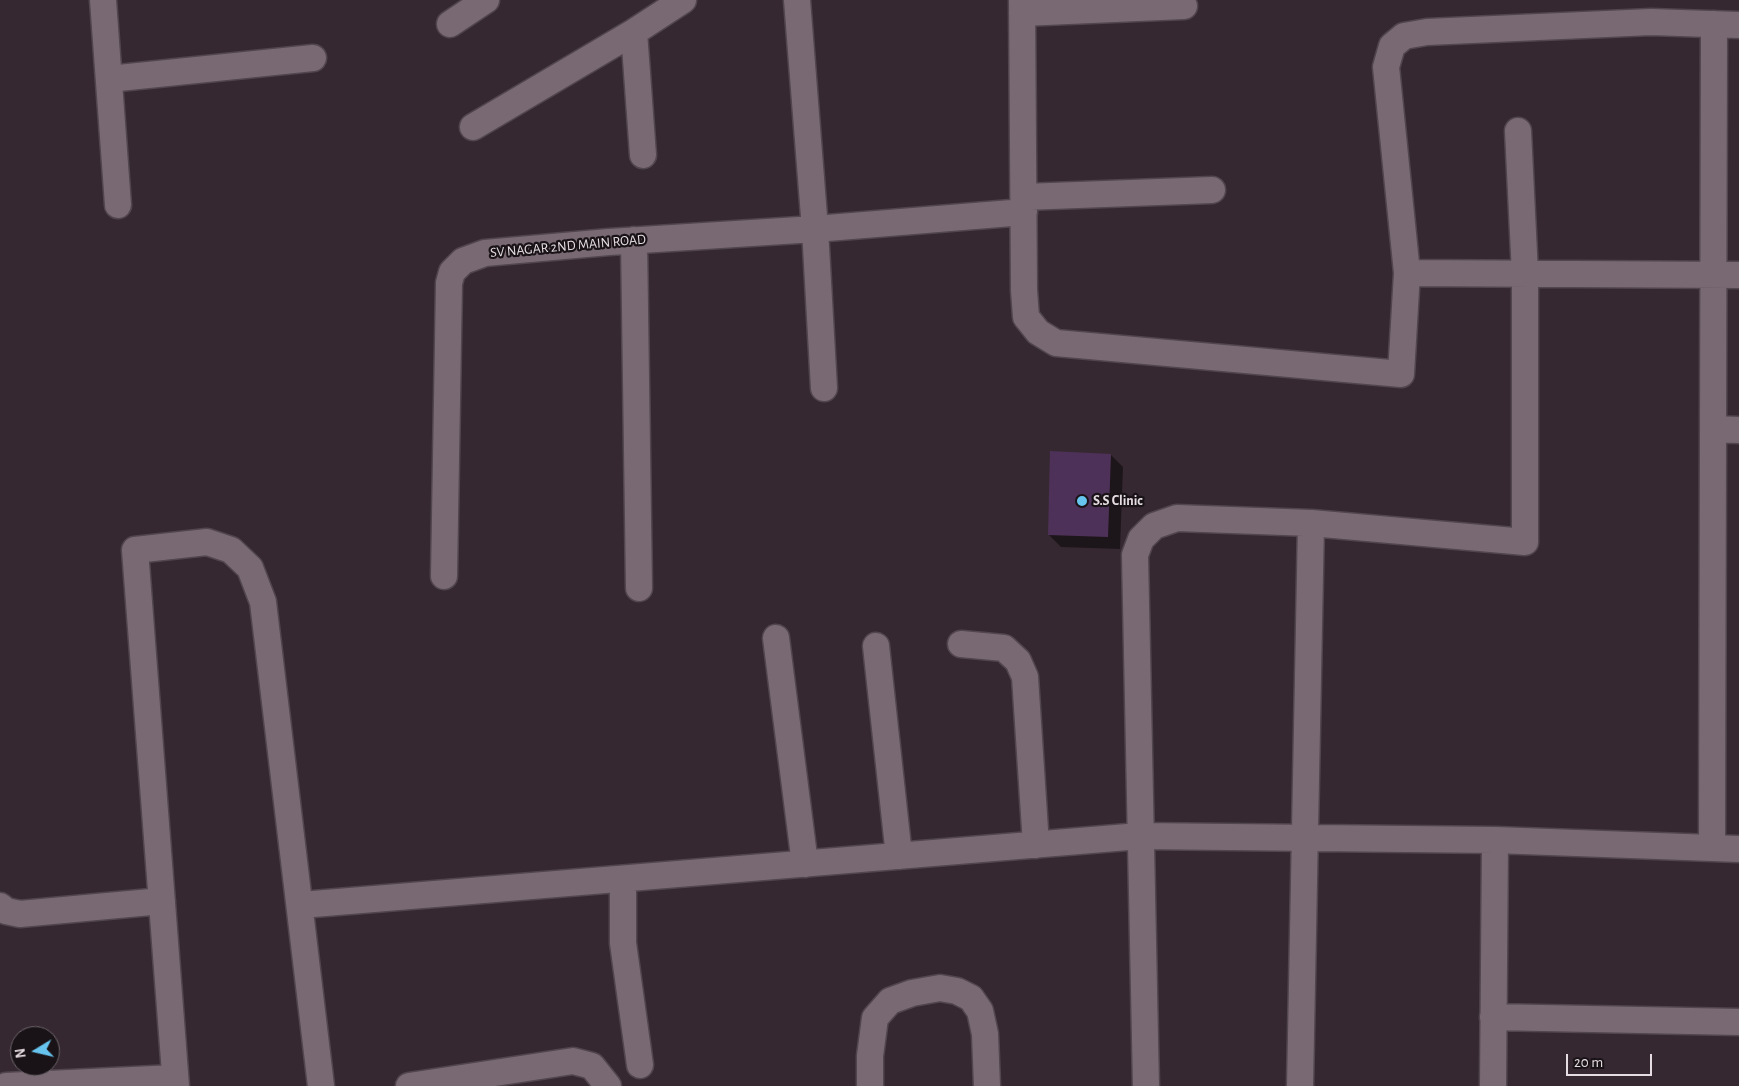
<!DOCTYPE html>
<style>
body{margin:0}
#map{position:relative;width:1739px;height:1086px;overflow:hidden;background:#362831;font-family:"Alegreya Sans",sans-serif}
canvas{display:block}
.north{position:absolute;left:10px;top:1026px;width:50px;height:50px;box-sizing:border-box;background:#191317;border:1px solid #6b6469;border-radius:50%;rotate:261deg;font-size:14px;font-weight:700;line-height:20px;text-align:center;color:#e6dde3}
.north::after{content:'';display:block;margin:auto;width:18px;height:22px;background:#67c4ef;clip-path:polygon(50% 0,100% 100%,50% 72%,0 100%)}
.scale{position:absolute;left:1566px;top:1054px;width:86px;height:22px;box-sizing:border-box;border:2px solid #e6dde3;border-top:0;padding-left:6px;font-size:15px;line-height:18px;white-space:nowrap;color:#e6dde3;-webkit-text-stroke:4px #191317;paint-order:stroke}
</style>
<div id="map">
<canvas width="1739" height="1086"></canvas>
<div class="north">N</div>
<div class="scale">20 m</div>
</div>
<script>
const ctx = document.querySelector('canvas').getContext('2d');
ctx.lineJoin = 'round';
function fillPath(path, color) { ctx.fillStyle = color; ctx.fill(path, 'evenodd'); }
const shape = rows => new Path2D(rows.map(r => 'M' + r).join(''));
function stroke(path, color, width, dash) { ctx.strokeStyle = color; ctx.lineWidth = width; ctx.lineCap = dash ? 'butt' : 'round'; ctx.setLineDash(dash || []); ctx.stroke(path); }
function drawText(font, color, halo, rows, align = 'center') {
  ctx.font = font + ' "Alegreya Sans",sans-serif'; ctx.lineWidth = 4.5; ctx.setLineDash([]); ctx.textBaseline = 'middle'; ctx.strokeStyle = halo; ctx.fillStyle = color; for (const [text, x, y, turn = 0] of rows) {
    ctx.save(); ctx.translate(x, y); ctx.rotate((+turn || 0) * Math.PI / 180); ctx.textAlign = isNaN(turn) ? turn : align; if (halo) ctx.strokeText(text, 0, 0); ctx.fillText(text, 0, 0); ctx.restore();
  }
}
const shadow = shape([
 [1111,455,1123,467,1120,549,1061,547,1049,535]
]);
const building = shape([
 [1050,451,1111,454,1108,537,1048,535]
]);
const minor = shape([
 [103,0,118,205],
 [797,0,815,229,824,388],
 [1022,0,1024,290,1026,317,1038,332,1056,343,1401,374,1407,273,1386,67,1392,46,1404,36,1427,32,1651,22,1739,25],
 [1022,13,1184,6],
 [450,24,486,0],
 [634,32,643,155],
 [109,79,313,58],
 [473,127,634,32,683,0],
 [1024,197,1212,190],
 [634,240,639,588],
 [1407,273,1739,275],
 [1713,429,1739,430],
 [444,576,449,283,452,272,463,261,485,253,609,242,815,229,1024,212],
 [776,638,805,864],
 [961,644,1004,648,1018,661,1025,677,1036,845],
 [876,646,899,856],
 [1712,847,1714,24],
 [623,879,623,943,640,1065],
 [301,905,1140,836,1495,840,1739,849],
 [0,906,6,911,20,914,162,901],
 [1493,1017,1739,1022],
 [6,1086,175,1078],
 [176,1086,135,550,207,542,231,550,250,568,263,602,321,1086],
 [409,1086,573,1061,592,1066,608,1086],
 [870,1086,870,1056,875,1018,890,1001,912,993,940,988,957,991,971,998,980,1011,985,1034,987,1086],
 [1146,1086,1135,555,1141,539,1154,526,1177,518,1311,523,1525,542,1525,274,1518,131],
 [1300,1086,1311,523],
 [1493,1086,1495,840]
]);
const markers = [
 [1082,501,6,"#67c4ef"]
];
const streetNames = [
 ["SV NAGAR 2ND MAIN ROAD",568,246,-5]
];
const poiNames = [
 ["S.S Clinic",1093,501]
];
fillPath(shadow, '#0007');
fillPath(building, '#4e3158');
stroke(minor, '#51454e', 29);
stroke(minor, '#796973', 26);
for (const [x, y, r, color] of markers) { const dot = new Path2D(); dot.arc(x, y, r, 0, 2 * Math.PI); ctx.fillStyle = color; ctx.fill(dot); stroke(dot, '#191317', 2); }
drawText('14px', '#e6dde3', '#191317', streetNames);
drawText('bold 14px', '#e6dde3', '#191317', poiNames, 'left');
</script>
